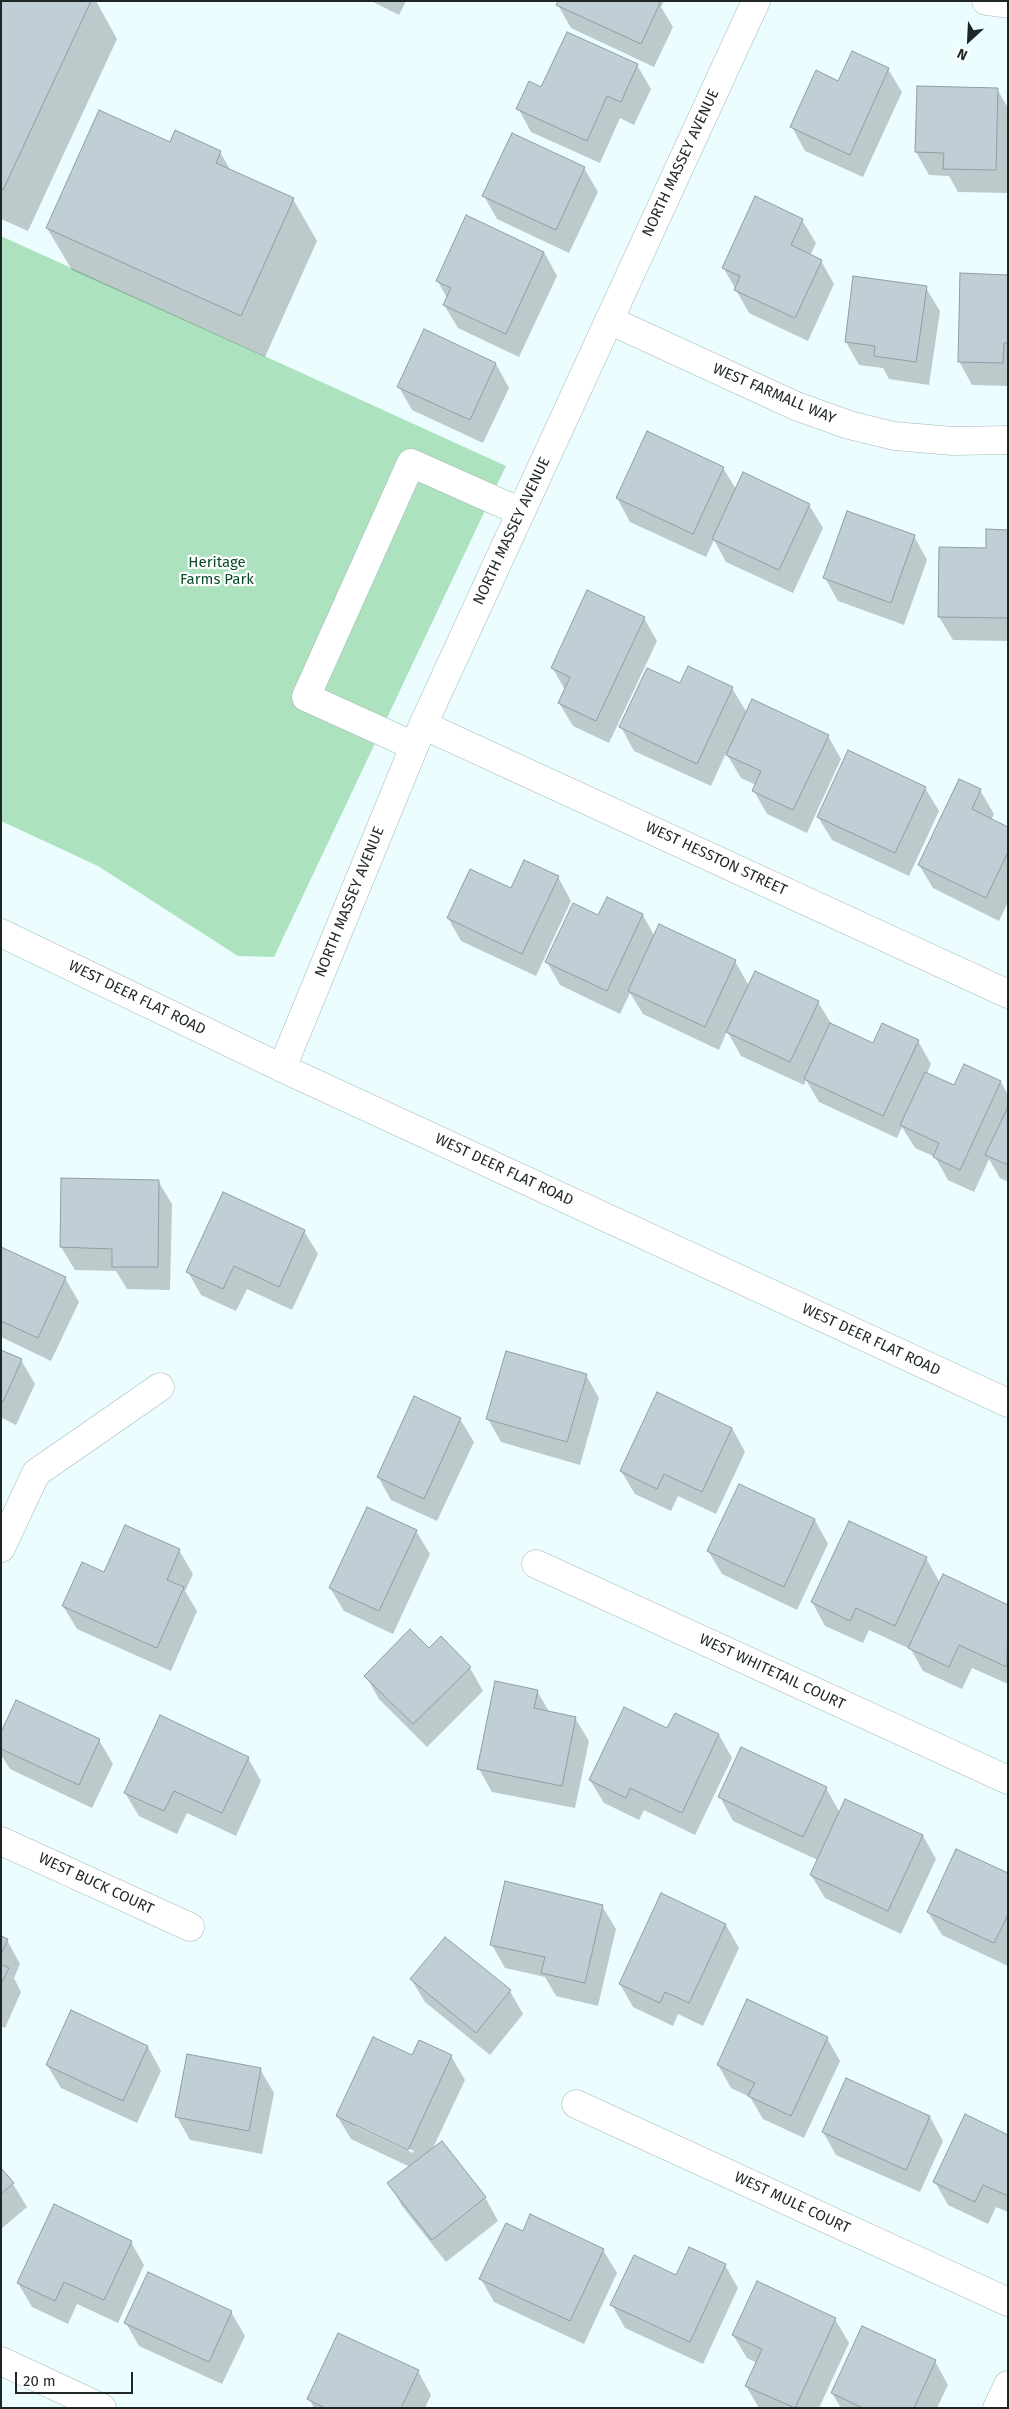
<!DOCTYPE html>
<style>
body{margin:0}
#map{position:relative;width:1009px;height:2409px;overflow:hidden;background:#ebfdff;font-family:"Fira Sans",sans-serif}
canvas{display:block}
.frame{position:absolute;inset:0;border:2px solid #1f2626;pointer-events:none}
.north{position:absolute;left:944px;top:15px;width:50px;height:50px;-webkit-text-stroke:4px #fff;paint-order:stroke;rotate:205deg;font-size:14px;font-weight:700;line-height:20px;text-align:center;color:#1f2626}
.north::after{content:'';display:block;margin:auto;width:18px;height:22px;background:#1f2626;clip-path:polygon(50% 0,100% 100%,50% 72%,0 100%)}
.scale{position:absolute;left:15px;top:2372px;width:118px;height:22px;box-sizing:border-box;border:2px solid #1f2626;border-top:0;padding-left:6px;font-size:15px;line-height:18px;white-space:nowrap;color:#1f2626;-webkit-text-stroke:4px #fff;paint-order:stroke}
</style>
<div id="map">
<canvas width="1009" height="2409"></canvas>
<div class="frame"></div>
<div class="north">N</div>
<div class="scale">20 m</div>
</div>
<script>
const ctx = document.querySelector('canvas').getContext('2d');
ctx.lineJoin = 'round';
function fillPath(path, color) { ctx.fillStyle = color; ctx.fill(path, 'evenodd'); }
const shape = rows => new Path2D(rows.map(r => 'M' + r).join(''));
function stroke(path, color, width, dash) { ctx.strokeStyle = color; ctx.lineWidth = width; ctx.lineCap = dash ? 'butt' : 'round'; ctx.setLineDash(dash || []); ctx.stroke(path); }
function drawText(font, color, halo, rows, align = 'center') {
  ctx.font = font + ' "Fira Sans",sans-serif'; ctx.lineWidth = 4.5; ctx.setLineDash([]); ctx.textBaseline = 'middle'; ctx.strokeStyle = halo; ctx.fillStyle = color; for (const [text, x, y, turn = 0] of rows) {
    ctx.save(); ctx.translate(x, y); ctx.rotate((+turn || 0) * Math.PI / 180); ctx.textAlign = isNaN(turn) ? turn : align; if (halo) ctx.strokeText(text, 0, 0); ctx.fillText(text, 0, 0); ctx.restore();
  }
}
const green = shape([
 [1,236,506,466,274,957,238,956,98,866,1,821]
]);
const shadow = shape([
 [1,1,96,1,117,39,28,231,1,219],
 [371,1,406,1,399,15],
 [559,1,664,1,661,7,673,27,654,67,571,28,558,5],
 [637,65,651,89,634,125,620,118,600,163,531,132,518,108,542,88],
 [888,69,902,92,863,177,805,151,792,127,839,83],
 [918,87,997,89,1008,108,1008,193,958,192,949,176,929,175,916,152],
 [171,143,220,152,231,171,293,199,317,241,265,357,72,270,47,228],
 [584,168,598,192,569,253,497,219,484,196],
 [802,220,816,243,810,256,821,261,834,284,808,341,749,313,723,267],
 [544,252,557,276,519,357,458,328,444,305,447,298,437,280],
 [1008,276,1008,386,972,385,959,361],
 [926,288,940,311,929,385,889,379,883,368,859,365,846,342],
 [425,331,496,364,509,388,483,443,412,410,399,387],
 [723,468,736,489,809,505,823,528,793,593,726,562,714,540,706,557,630,522,617,498],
 [1008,531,1008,641,953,640,939,617,987,549],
 [914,536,927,560,904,625,838,601,825,578],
 [644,618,657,641,609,743,573,726,559,703,565,690,552,667],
 [680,685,732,688,747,713,828,736,841,759,807,833,767,814,754,791,756,785,741,778,726,753,711,786,634,751,621,727],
 [925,788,939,811,909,876,832,840,818,817],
 [980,790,994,814,991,820,1008,828,1008,902,999,921,933,888,919,865],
 [558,877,571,901,536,976,461,941,448,918,511,890],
 [607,898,643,915,655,937,660,926,735,961,749,986,818,1002,832,1025,873,1044,918,1041,931,1064,927,1074,954,1087,964,1065,1001,1082,1008,1095,1008,1182,1000,1178,989,1159,974,1192,948,1180,935,1157,915,1148,902,1127,897,1138,819,1102,806,1080,804,1085,741,1056,727,1031,719,1050,643,1014,630,993,620,1014,560,985,547,962,599,916],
 [63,1179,158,1181,172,1204,170,1290,127,1289,116,1271,75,1270,61,1247],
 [304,1231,318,1254,292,1310,247,1289,236,1311,201,1295,188,1272],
 [1,1249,65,1278,79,1302,51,1361,1,1337],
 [1,1351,21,1360,35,1384,16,1425,2,1418,1,1421],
 [586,1375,599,1398,580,1465,501,1442,488,1419],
 [460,1419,474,1442,437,1521,391,1500,378,1477],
 [732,1428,745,1452,716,1514,678,1496,671,1511,635,1494,621,1471],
 [739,1485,815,1520,828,1544,797,1610,722,1574,708,1551],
 [367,1508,416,1531,430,1554,393,1634,344,1611,330,1588],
 [126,1527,179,1550,193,1574,185,1591,197,1611,171,1671,77,1629,63,1606,105,1574],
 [926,1558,940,1583,1008,1606,1008,1684,972,1668,962,1689,923,1671,909,1646,908,1648,869,1630,863,1643,825,1626,812,1602],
 [429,1650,470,1668,483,1691,427,1747,379,1699,366,1676],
 [537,1691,550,1713,575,1718,589,1741,575,1808,492,1792,479,1769],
 [675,1714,719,1735,732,1758,695,1835,644,1810,639,1820,604,1803,590,1780,668,1730],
 [1,1735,99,1740,113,1764,92,1808,10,1769,1,1755],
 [248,1758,261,1781,236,1836,187,1813,177,1834,139,1816,125,1793],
 [826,1788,840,1813,923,1836,936,1859,901,1934,825,1898,811,1875,818,1860,733,1821,720,1797],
 [1008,1874,1008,1966,942,1935,928,1912],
 [602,1906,616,1929,598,2006,556,1996,545,1977,505,1968,492,1945],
 [726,1925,739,1948,703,2026,678,2014,673,2026,633,2007,620,1984],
 [1,1938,7,1940,20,1964,14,1978,21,1992,5,2028,1,2026],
 [411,1979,510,1991,523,2014,490,2055,425,2002],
 [72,2012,148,2047,161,2071,137,2123,61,2088,47,2065],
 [827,2038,840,2061,804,2138,763,2119,750,2097,731,2088,718,2065],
 [451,2056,465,2080,432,2150,485,2197,498,2221,446,2262,402,2206,389,2183,410,2167,351,2139,337,2116,412,2057],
 [355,2124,414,2151,413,2153,355,2126],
 [260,2069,274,2093,262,2154,190,2140,177,2117],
 [847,2079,930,2117,943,2141,920,2192,836,2155,823,2132],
 [1008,2136,1008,2212,996,2207,988,2224,948,2205,935,2182],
 [1,2170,13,2184,27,2207,1,2229],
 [523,2233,603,2250,617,2273,584,2344,494,2302,481,2279],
 [131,2242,144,2265,118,2323,77,2304,68,2324,32,2307,18,2283],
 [725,2265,738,2288,703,2364,625,2328,612,2305,677,2276],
 [758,2283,835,2319,849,2343,819,2408,759,2408,746,2386,757,2363,747,2358,733,2335],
 [231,2312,245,2336,222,2384,139,2346,126,2323],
 [935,2361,948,2385,937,2408,841,2408,832,2393],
 [418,2371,431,2395,425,2408,314,2408,309,2399]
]);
const building = shape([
 [1,1,91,1,3,190,1,189,1,1],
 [558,1,657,1,660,3,641,44,556,5,558,1],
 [567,32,638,64,621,102,607,96,587,141,516,109,529,81,541,87,567,32],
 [852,51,889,68,850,155,790,127,816,70,838,81,852,51],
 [917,86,998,88,996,170,943,169,944,153,915,152,917,86],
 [99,110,170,142,175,130,221,151,216,163,294,198,241,316,46,228,99,110],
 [512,133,585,167,556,230,482,196,512,133],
 [755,196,803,219,791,245,822,260,795,318,734,290,740,276,722,268,755,196],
 [466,215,544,252,506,334,443,305,451,288,436,281,466,215],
 [960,273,1008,275,1008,343,1004,343,1003,363,958,362,960,273],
 [853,276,927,286,916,362,874,356,875,346,845,342,853,276],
 [424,329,496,363,470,420,397,387,424,329],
 [647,431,724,467,693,534,616,498,647,431],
 [743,472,810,504,779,570,712,539,743,472],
 [847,511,915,535,891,603,823,578,847,511],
 [986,529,1008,530,1008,618,938,617,939,547,986,548,986,529],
 [587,590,645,617,596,721,558,703,570,677,551,668,587,590],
 [688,666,733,687,697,764,619,727,647,668,680,683,688,666],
 [752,699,829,735,793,810,752,791,761,771,726,755,752,699],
 [848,750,926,787,895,853,817,817,848,750],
 [959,779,981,789,972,809,1008,827,1008,852,986,898,918,865,959,779],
 [524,860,559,876,522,954,447,918,470,869,511,888,524,860],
 [607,897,643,914,607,991,545,962,573,903,598,915,607,897],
 [659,924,736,960,705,1027,628,991,659,924],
 [755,971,819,1001,790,1062,726,1032,755,971],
 [830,1023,873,1043,882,1023,919,1040,883,1116,804,1079,830,1023],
 [964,1064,1001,1081,960,1170,933,1157,939,1143,900,1125,925,1072,954,1085,964,1064],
 [1008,1107,1008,1165,985,1155,1008,1107],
 [61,1178,159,1180,158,1267,112,1267,112,1249,60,1247,61,1178],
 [223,1192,305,1230,279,1287,234,1266,223,1289,186,1272,223,1192],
 [1,1247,66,1277,38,1338,1,1321,1,1247],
 [1,1350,22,1359,3,1402,1,1401,1,1350],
 [506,1351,587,1374,567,1442,486,1419,506,1351],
 [657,1392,732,1428,702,1492,664,1474,657,1489,620,1471,657,1392],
 [414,1396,461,1418,424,1499,377,1477,414,1396],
 [739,1484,815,1519,784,1587,707,1551,739,1484],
 [367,1507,417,1530,379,1611,329,1588,367,1507],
 [849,1521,927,1557,895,1626,856,1608,850,1621,811,1602,849,1521],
 [125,1525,180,1549,167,1580,184,1587,157,1648,62,1606,82,1562,104,1572,125,1525],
 [943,1574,1008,1605,1007,1667,959,1645,949,1667,908,1648,943,1574],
 [410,1629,429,1648,441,1636,471,1667,413,1724,364,1676,410,1629],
 [495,1681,538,1690,534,1708,576,1717,562,1786,477,1769,495,1681],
 [16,1700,100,1739,79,1785,1,1749,1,1732,16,1700],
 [624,1707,667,1728,675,1713,719,1734,682,1813,630,1788,626,1798,589,1780,624,1707],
 [160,1715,249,1757,222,1813,174,1791,164,1811,124,1793,160,1715],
 [741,1747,827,1787,803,1837,718,1797,741,1747],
 [845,1799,923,1835,888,1911,810,1875,845,1799],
 [956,1849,1008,1873,1008,1915,994,1943,927,1912,956,1849],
 [505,1881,603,1905,585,1983,541,1973,545,1957,490,1945,505,1881],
 [661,1893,726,1924,689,2003,665,1992,660,2003,619,1984,661,1893],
 [1,1936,8,1939,1,1954,1,1936],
 [445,1937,511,1990,476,2033,410,1979,445,1937],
 [1,1964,9,1968,1,1984,1,1964],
 [747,1999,828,2037,791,2116,748,2096,755,2083,717,2065,747,1999],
 [71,2010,148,2046,123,2101,46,2065,71,2010],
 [373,2037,412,2055,419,2040,452,2055,408,2150,336,2116,373,2037],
 [187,2054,261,2068,249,2131,175,2117,187,2054],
 [846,2078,930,2116,906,2170,822,2132,846,2078],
 [965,2114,1008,2135,1008,2196,983,2185,975,2202,933,2182,965,2114],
 [442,2141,486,2197,432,2240,387,2183,442,2141],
 [1,2168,14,2183,1,2194,1,2168],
 [54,2204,132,2241,104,2300,64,2282,55,2301,17,2283,54,2204],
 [530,2214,604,2249,570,2321,479,2279,506,2223,523,2231,530,2214],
 [689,2247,726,2264,690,2342,610,2305,634,2255,676,2275,689,2247],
 [148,2272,232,2311,209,2362,124,2323,148,2272],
 [757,2281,836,2318,795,2408,745,2386,762,2349,732,2335,757,2281],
 [862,2326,936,2360,914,2408,863,2408,831,2393,862,2326],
 [338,2333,419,2370,401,2408,325,2408,307,2399,338,2333]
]);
const minor = shape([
 [986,1,1008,4],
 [609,320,796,406,849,425,894,436,953,441,1008,440],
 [423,725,1008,994],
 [414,746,306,697,411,463,521,512],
 [282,1068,423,725,756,1],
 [1,1548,36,1473,160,1387],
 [536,1564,1008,1780],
 [1,1841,190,1927],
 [576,2104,1008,2302],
 [1,2361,102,2408],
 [997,2408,1008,2385]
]);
const major = shape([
 [1,933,282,1068,1008,1403]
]);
const streetNames = [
 ["NORTH MASSEY AVENUE",681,163,-65],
 ["WEST FARMALL WAY",774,394,23],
 ["NORTH MASSEY AVENUE",512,531,-65],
 ["WEST HESSTON STREET",716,859,25],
 ["NORTH MASSEY AVENUE",350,902,-68],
 ["WEST DEER FLAT ROAD",137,998,26],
 ["WEST DEER FLAT ROAD",504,1170,25],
 ["WEST DEER FLAT ROAD",871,1340,25],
 ["WEST WHITETAIL COURT",772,1672,25],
 ["WEST BUCK COURT",96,1884,25],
 ["WEST MULE COURT",792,2203,25]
];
const parkNames = [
 ["Heritage",217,563],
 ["Farms Park",217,580]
];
fillPath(green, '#ade2be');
fillPath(shadow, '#0003');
fillPath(building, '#c0cfd6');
stroke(building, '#8f9da4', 1);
stroke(minor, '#a5b6b8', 29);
stroke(major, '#a5b6b8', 29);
stroke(minor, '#fff', 28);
stroke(major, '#fff', 28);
drawText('15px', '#1f2626', '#fff', streetNames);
drawText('15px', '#084c2a', '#fff', parkNames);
</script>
